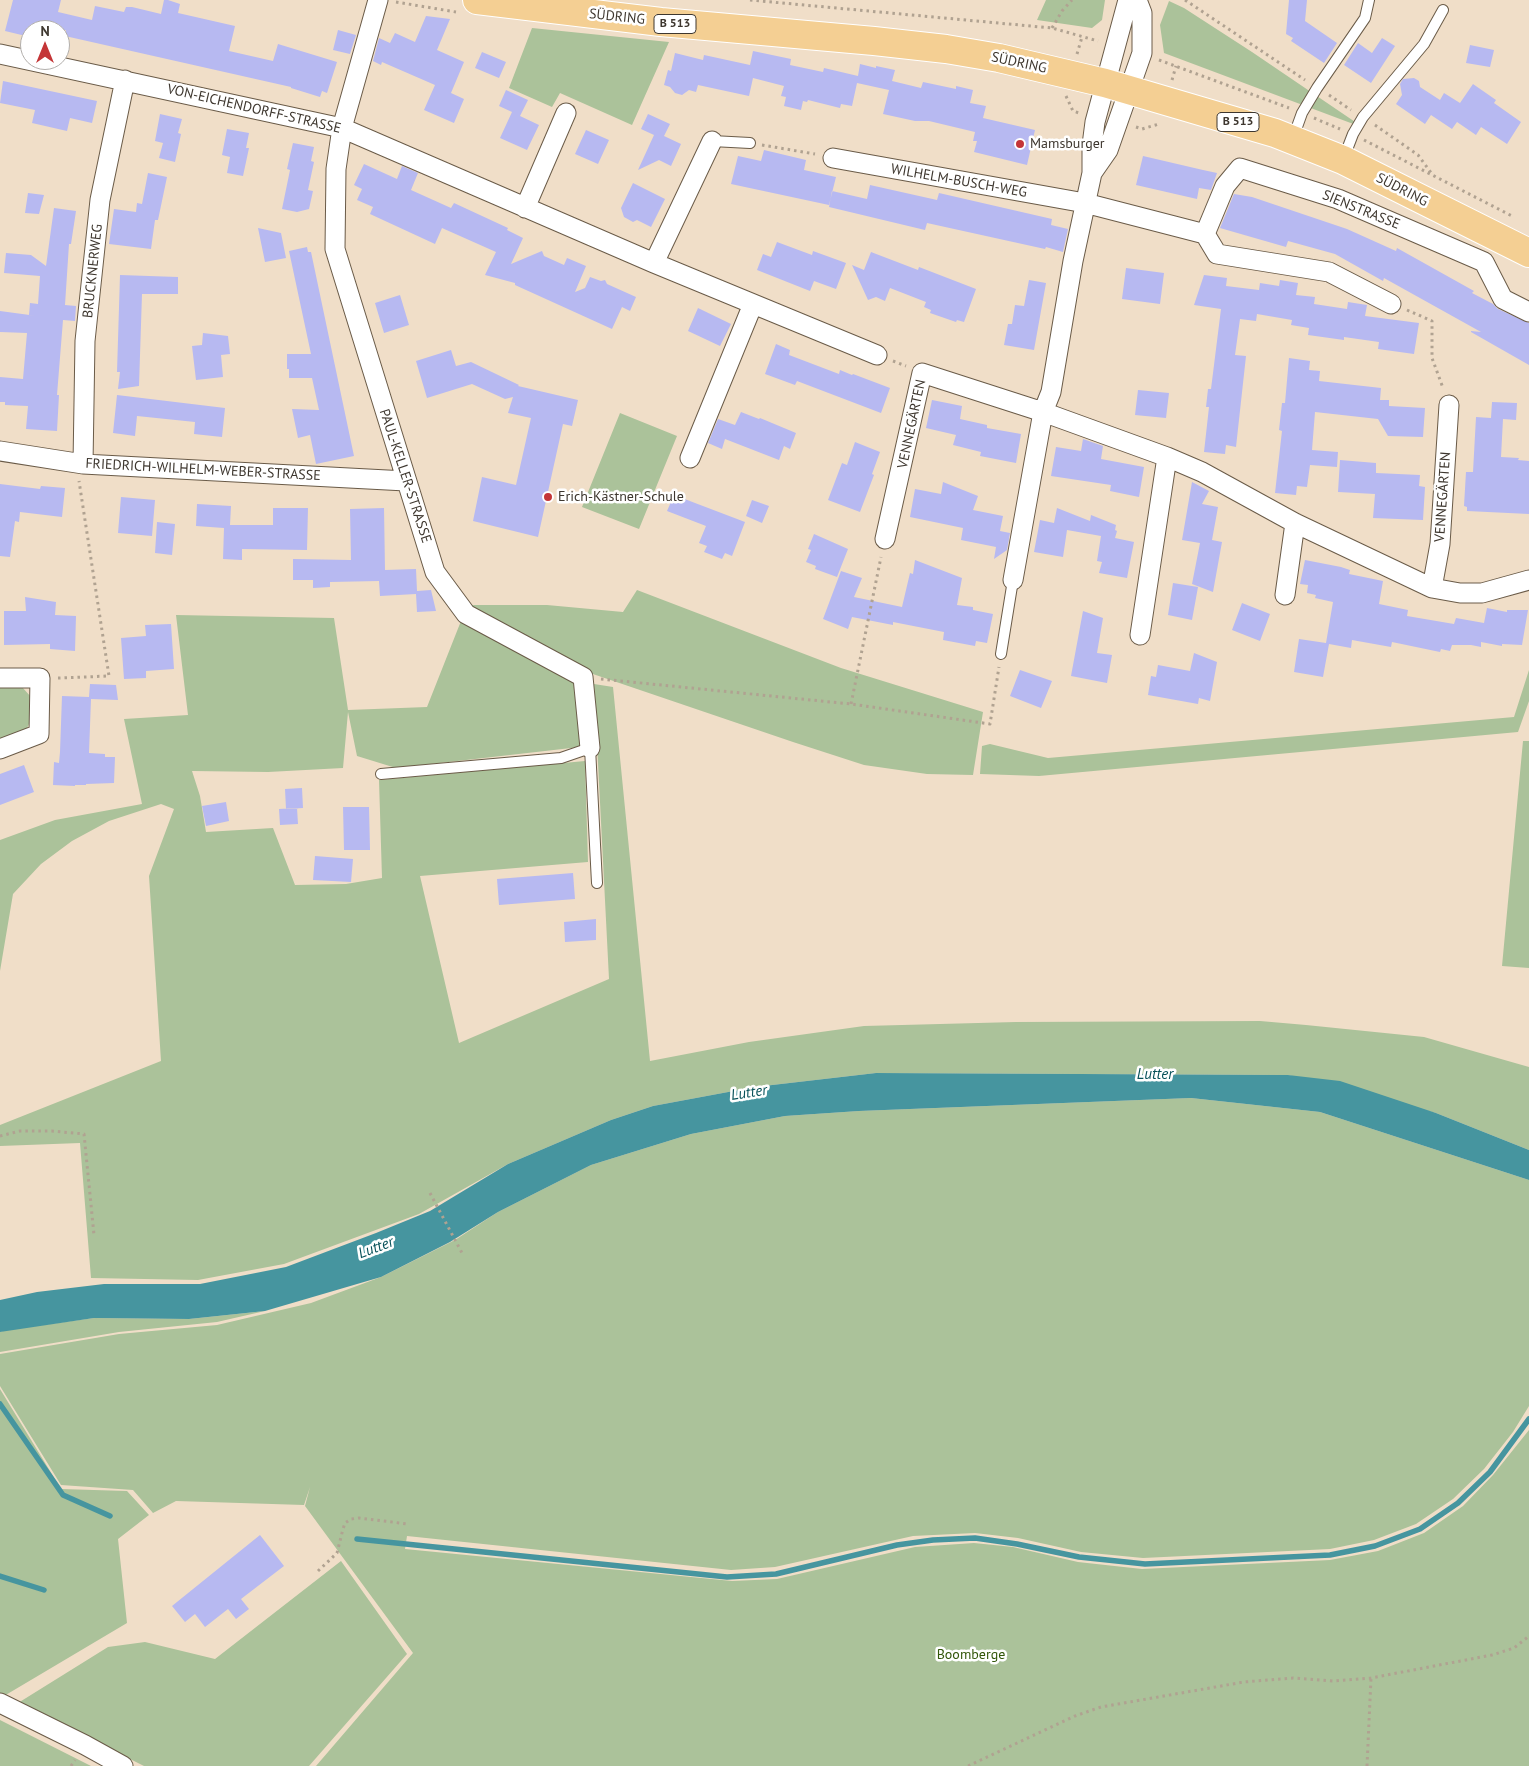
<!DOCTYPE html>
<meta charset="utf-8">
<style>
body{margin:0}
#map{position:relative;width:1529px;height:1766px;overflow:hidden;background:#f0dec8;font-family:"PT Sans",sans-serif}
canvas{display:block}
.north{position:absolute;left:20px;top:20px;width:50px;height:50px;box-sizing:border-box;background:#fff;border:1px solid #b2afac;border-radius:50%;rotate:0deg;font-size:14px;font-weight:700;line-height:20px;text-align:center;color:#3e372f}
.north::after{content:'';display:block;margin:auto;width:18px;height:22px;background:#c43537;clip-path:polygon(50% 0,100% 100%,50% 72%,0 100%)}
</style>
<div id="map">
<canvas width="1529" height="1766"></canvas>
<div class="north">N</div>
</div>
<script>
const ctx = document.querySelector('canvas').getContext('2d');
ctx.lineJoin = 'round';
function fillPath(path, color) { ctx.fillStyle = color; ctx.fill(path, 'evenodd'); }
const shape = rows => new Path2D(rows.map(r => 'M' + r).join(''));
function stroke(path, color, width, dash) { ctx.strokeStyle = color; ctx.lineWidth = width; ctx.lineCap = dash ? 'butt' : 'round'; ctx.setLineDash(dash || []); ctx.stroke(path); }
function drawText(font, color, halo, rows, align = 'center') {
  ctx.font = font + ' "PT Sans",sans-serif'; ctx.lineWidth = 5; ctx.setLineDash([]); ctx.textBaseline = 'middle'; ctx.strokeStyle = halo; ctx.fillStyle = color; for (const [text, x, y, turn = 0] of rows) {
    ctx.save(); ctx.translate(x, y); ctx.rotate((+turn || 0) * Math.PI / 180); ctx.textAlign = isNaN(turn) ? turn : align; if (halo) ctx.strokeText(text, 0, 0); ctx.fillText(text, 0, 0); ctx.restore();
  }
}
const green = shape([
 [1046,0,1105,0,1102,20,1092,28,1037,20],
 [1169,1,1184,8,1252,52,1364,128,1164,53,1160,25],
 [532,28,669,42,632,125,560,93,552,107,509,88],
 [620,413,677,436,639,529,582,507],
 [637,590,841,668,983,712,973,775,927,774,864,765,793,742,587,672,465,605,547,605,623,612],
 [176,615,334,618,348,710,427,707,461,621,574,679,580,747,396,768,357,756,348,712,343,768,268,772,192,771,200,796,206,832,273,828,295,885,346,884,382,878,379,780,585,761,588,862,420,876,459,1043,609,979,594,684,613,687,650,1061,749,1042,864,1026,1016,1022,1260,1021,1306,1025,1424,1037,1529,1067,1529,1150,1436,1113,1288,1075,876,1073,755,1087,653,1106,611,1120,508,1164,419,1214,284,1264,198,1280,91,1278,80,1143,0,1146,0,1125,161,1061,149,876,174,809,161,804,109,821,72,841,41,864,13,894,0,971,0,840,55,820,142,804,124,719,188,715],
 [1529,670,1529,701,1518,732,1039,776,980,774,982,746,990,744,1048,758,1514,717],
 [0,686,22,687,31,697,31,720,24,734,0,739],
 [1523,741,1529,741,1529,968,1502,966],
 [1191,1098,1320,1112,1529,1180,1529,1406,1513,1432,1484,1469,1453,1499,1416,1524,1374,1540,1330,1549,1143,1558,1081,1552,1018,1538,975,1533,913,1536,775,1567,731,1570,407,1536,405,1549,732,1581,777,1579,915,1547,974,1543,1013,1547,1078,1562,1142,1569,1330,1560,1378,1551,1424,1533,1463,1506,1493,1475,1529,1430,1529,1766,316,1766,413,1653,305,1506,310,1487,304,1505,176,1501,153,1513,133,1490,61,1485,0,1386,0,1354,119,1334,217,1325,311,1303,381,1277,455,1240,498,1212,591,1165,691,1134,785,1116,859,1111],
 [265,1311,217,1322,119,1332,0,1352,0,1332,6,1330,94,1318,189,1319],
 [0,1389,61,1489,127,1491,149,1515,118,1539,127,1623,4,1696,0,1693],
 [341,1561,407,1654,309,1766,144,1766,18,1703,108,1647,145,1642,215,1659],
 [0,1720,91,1766,0,1766]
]);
const water = shape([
 [876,1073,1288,1075,1340,1081,1436,1113,1529,1150,1529,1180,1320,1112,1191,1098,859,1111,785,1116,691,1134,591,1165,498,1212,450,1242,381,1277,265,1311,189,1319,94,1318,0,1332,0,1300,37,1292,104,1284,200,1284,286,1267,376,1233,430,1211,508,1164,611,1120,653,1106,755,1087]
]);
const stream = shape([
 [0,1404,63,1495,110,1516],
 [357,1539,727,1577,776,1574,897,1545,933,1540,975,1538,1017,1544,1079,1557,1145,1564,1330,1555,1375,1546,1420,1529,1458,1503,1490,1472,1529,1419],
 [0,1576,44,1590]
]);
const building = shape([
 [13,0,61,0,58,12,92,20,95,6,124,12,126,7,132,7,161,14,164,0,168,0,180,4,178,13,235,26,229,51,273,61,278,44,337,62,327,93,322,91,320,97,291,88,291,87,65,36,66,30,30,30,30,37,5,31],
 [1289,0,1307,0,1305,21,1337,43,1324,63,1291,41,1293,38,1286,34],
 [426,16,450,19,437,50,464,62,451,93,464,99,454,123,424,110,435,85,382,62,381,65,373,61,379,38,390,43,395,33,415,42],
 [338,30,356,35,350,54,333,50],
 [1382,38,1395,46,1371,83,1344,65,1358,43,1372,53],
 [1470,45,1494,50,1490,67,1466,63],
 [753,51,791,59,790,65,823,72,824,68,858,76,860,64,876,68,876,66,895,70,892,81,921,88,923,82,956,89,956,86,973,90,970,103,986,106,983,118,1035,130,1027,165,974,152,977,141,973,141,975,132,929,121,915,121,883,114,889,90,857,83,852,106,841,104,840,108,808,100,807,102,803,101,801,110,784,106,786,97,781,96,784,86,753,78,749,96,698,85,696,92,689,90,682,95,675,93,670,87,664,85,668,70,671,71,675,53,703,60,704,55,750,65],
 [482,52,506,62,499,78,475,68],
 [1414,78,1419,81,1420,87,1440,100,1444,93,1460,103,1473,84,1496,100,1494,103,1521,122,1507,144,1481,127,1476,135,1457,122,1452,129,1431,115,1425,124,1396,104,1402,95,1400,84,1403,79],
 [3,81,97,101,92,123,70,118,67,131,32,123,35,110,0,103],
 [506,90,528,100,520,116,539,125,527,150,500,138,512,112,499,106],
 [160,114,182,119,178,133,181,134,175,162,159,158,163,143,155,141],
 [648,114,670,124,664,136,681,144,671,166,659,160,638,170,654,135,641,129],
 [227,129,249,133,246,148,249,148,243,176,227,173,230,157,222,155],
 [586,130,609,140,598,164,575,154],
 [293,143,314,147,311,161,314,162,308,190,313,191,309,209,297,212,282,209,290,170,287,169],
 [764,150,806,160,804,170,836,177,829,205,731,184,738,156,761,161],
 [1143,156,1203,170,1217,173,1211,190,1199,188,1197,199,1136,185],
 [364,164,397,179,402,166,418,173,411,190,451,208,454,203,508,228,507,230,523,238,511,264,542,251,544,256,564,265,567,258,586,266,575,292,585,288,590,277,601,281,605,280,607,284,636,297,630,311,622,307,612,329,515,285,515,283,485,275,496,252,442,228,435,244,370,214,373,207,357,200,362,189,354,185],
 [148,173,167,177,158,220,155,220,151,249,109,244,114,209,136,212,137,203,142,204],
 [633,183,665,199,651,227,637,220,633,222,624,217,621,208],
 [870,185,937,200,939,193,1052,219,1051,225,1068,229,1063,252,1046,247,1045,249,927,223,925,230,829,207,832,191,867,199],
 [28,193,44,195,39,214,25,213],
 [1234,194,1252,197,1347,229,1396,251,1397,248,1474,291,1472,293,1493,304,1498,309,1529,323,1529,365,1471,332,1471,331,1481,332,1384,278,1383,281,1335,254,1288,241,1286,247,1220,228],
 [54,208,76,211,71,244,69,244,65,305,76,306,75,321,63,320,57,395,59,395,57,431,26,429,28,406,5,405,5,402,0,402,0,377,23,379,27,333,0,332,0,311,37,316,29,315,30,303,38,304,40,276,4,273,6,253,31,255,46,266],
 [258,228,281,233,286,258,265,262],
 [777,242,812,255,813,251,846,263,836,289,814,281,810,291,757,270,763,254,771,257],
 [307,247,308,252,311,252,354,456,316,464,310,435,298,438,292,409,319,410,312,378,289,378,289,369,287,369,287,354,311,354,289,251],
 [871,252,918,270,919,267,976,289,964,322,957,320,956,322,930,313,931,310,924,307,926,302,890,288,885,301,876,297,868,300,852,265,864,270],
 [1126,268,1164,273,1160,304,1122,299],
 [120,275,178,277,178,294,142,294,139,386,118,389,120,372,117,372],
 [1204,275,1227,278,1226,286,1259,290,1260,283,1279,286,1280,280,1298,283,1296,295,1315,297,1314,304,1347,309,1348,302,1367,305,1365,316,1419,323,1414,354,1378,349,1379,342,1344,337,1344,340,1308,335,1309,328,1291,325,1292,320,1257,314,1256,321,1240,319,1235,355,1246,356,1236,447,1226,445,1225,454,1204,452,1209,407,1206,407,1208,389,1211,389,1221,309,1194,305],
 [1029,280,1046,283,1034,350,1004,345,1008,324,1012,324,1015,305,1024,306],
 [400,295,409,325,384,333,375,303],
 [698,308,731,324,720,346,688,331],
 [203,333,228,336,230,354,221,355,223,377,196,380,192,346,202,345],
 [776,344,790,350,789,355,839,374,840,370,852,375,853,374,890,388,881,413,797,381,795,385,765,374],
 [451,350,456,366,471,362,519,385,518,386,578,400,572,426,563,424,538,537,473,521,482,477,516,485,531,418,508,413,513,397,505,399,472,384,427,398,416,361],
 [1289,358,1310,361,1309,370,1320,371,1319,381,1381,388,1380,400,1389,400,1389,406,1425,408,1423,437,1388,436,1378,419,1315,412,1312,450,1338,452,1337,467,1310,465,1307,487,1297,486,1296,495,1275,493,1282,431,1279,430,1282,403,1285,403],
 [1138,390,1169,393,1166,418,1135,415],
 [117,395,225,408,222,437,194,434,195,422,137,416,135,436,113,433],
 [932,400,962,406,960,419,987,425,987,428,1021,434,1016,463,980,456,981,452,953,445,956,435,926,428],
 [1492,402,1517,403,1516,420,1503,419,1501,457,1519,458,1518,460,1529,461,1529,514,1467,511,1467,507,1464,506,1466,472,1473,472,1476,417,1491,418],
 [741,412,759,419,760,418,796,433,790,449,784,446,779,460,725,439,722,449,708,443,718,419,735,425],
 [1083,439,1103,446,1101,459,1144,467,1139,497,1110,491,1111,485,1051,476,1056,447,1081,451],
 [855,442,880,452,872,474,874,475,860,512,828,500,842,463,847,465],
 [1340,460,1376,463,1376,473,1420,475,1419,486,1425,487,1423,520,1373,518,1375,494,1338,492],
 [943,482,978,496,973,510,1003,516,1000,531,1010,533,1007,550,994,559,996,547,961,540,963,528,910,517,915,489,941,494],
 [1192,482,1209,491,1202,504,1218,507,1212,540,1222,542,1213,592,1192,584,1200,543,1182,540],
 [0,484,40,489,41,486,65,488,62,517,20,512,19,522,15,521,10,557,0,556],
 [674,495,745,522,732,556,725,553,722,559,704,552,707,546,699,543,706,526,667,511],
 [121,497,155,500,152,536,118,533],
 [752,500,769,506,762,523,746,516],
 [197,504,231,506,230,525,273,525,273,508,308,508,307,550,242,549,242,560,223,559,224,528,196,526],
 [384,508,385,570,416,569,417,591,431,590,436,611,417,612,416,594,380,596,379,581,330,582,330,587,313,588,313,580,293,580,293,559,351,560,350,509],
 [1057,508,1090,521,1091,515,1116,525,1115,530,1117,531,1115,538,1134,542,1127,578,1099,573,1102,562,1097,561,1101,536,1067,530,1063,557,1034,552,1040,520,1054,523],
 [157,522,175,524,172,555,155,553],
 [814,534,848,549,837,577,815,569,816,566,806,562,811,550,808,549],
 [915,560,962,578,957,605,973,607,973,610,993,614,987,643,976,641,975,646,943,640,944,632,893,622,893,625,852,617,848,629,823,619,841,571,862,578,854,597,902,607,910,573,913,574],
 [1305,560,1341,567,1350,570,1349,574,1383,581,1379,604,1408,610,1407,616,1454,624,1456,618,1484,623,1487,608,1507,612,1507,610,1528,610,1522,645,1502,644,1502,646,1481,642,1481,647,1471,645,1452,645,1450,651,1441,649,1440,652,1392,642,1391,647,1352,640,1351,648,1329,644,1323,677,1294,672,1299,639,1326,643,1333,602,1315,598,1316,595,1307,593,1308,585,1300,584],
 [1173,583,1198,587,1192,620,1168,615],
 [25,597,56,602,55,615,76,616,75,651,50,649,50,644,4,645,4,611,26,611],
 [1242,603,1270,614,1260,641,1232,630],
 [1083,611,1103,618,1097,653,1112,655,1107,683,1071,676],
 [171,624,174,669,146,671,146,678,124,679,121,638,146,636,145,625],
 [1194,653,1217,662,1210,701,1199,698,1198,704,1148,695,1151,676,1156,677,1158,665,1190,671],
 [1020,670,1052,681,1041,708,1010,696],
 [90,684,116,685,118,700,91,699,89,753,105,754,105,757,115,757,114,783,86,784,86,785,75,785,75,786,53,785,54,762,59,763,60,752,62,696,89,697],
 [24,765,34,792,0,805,0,774],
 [302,788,303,808,286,809,285,789],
 [226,802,229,821,206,826,202,806],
 [343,807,369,807,370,850,344,850],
 [297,808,298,824,280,825,279,809],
 [315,856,353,859,351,882,313,880],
 [573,873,575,899,499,905,497,879],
 [596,919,596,940,565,942,564,922],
 [260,1535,284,1566,241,1599,249,1609,236,1619,228,1609,205,1627,195,1614,185,1622,172,1606]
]);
const path = shape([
 [750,0,1052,28,1098,41],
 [1185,0,1305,80],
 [396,2,456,12],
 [1052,28,1062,11,1072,0],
 [1077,54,1082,37],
 [1159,60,1289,108],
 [1172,80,1176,66],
 [1329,95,1351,110],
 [1066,96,1073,111,1079,113],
 [1314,118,1340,129],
 [1375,125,1418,155,1432,174],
 [1136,127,1142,129,1159,124],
 [1364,140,1514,217],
 [762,145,815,154],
 [1407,310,1432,321,1432,358,1443,388],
 [893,361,906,366],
 [58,678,109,676,79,481],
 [601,679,851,704,990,724,999,667],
 [851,704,881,557],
 [0,1136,20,1131,52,1131,84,1134,94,1235],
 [430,1193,462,1253],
 [318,1571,337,1553,343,1529,345,1523,351,1519,359,1518,408,1524],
 [71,1766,75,1760],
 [968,1766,1075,1716,1101,1707,1244,1682,1293,1678,1333,1681,1371,1678,1492,1655,1514,1648,1529,1636],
 [1367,1766,1371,1678]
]);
const service = shape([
 [1293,138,1302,113,1317,88,1365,18,1369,0],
 [712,141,750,143],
 [1343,160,1353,134,1363,117,1424,44,1443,10],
 [1001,654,1013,580],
 [381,774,561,758,590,748,597,883]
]);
const minor = shape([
 [378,0,342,128,336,169,335,249,435,572,466,614,583,677,590,748],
 [0,54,342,128,654,263,877,355],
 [833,158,1085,203,1205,234,1217,254,1329,272,1391,304],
 [1092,173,1108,150,1142,53,1142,13,1137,0],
 [525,208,566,113],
 [1205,234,1225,186,1240,168,1338,199,1484,262,1503,299,1529,312],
 [654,263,712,141],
 [0,451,83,464,406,481],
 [690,458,753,304],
 [83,464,85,341,100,200,125,80],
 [885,539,922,373,1043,412,1167,457,1202,472,1295,523,1432,588,1460,593,1482,593,1529,580],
 [1013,580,1043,412,1051,392,1073,261,1092,173,1092,145,1095,122,1128,0],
 [1432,588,1440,544,1449,405],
 [1285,595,1295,523],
 [1140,635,1167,457],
 [0,678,40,678,39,734,0,749],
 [0,1703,85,1745,123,1766]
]);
const primary = shape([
 [477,0,661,22,874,41,946,49,999,58,1105,83,1275,133,1343,160,1529,253]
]);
const markers = [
 [1020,144,5,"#c43537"],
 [548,497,5,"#c43537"]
];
const shields = [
 [675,24,42],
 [1238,122,42]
];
const shieldNames = [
 ["B 513",675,24],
 ["B 513",1238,122]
];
const streetNames = [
 ["SÜDRING",617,17,6],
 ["SÜDRING",1019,63,12],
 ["VON-EICHENDORFF-STRASSE",254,109,13],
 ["WILHELM-BUSCH-WEG",959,181,10],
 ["SÜDRING",1402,190,27],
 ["SIENSTRASSE",1361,210,22],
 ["BRUCKNERWEG",93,271,-84],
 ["VENNEGÄRTEN",912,424,-78],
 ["FRIEDRICH-WILHELM-WEBER-STRASSE",203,470,3],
 ["PAUL-KELLER-STRASSE",405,476,72],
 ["VENNEGÄRTEN",1443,497,-86]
];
const poiNames = [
 ["Mamsburger",1030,144],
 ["Erich-Kästner-Schule",558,497]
];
const parkNames = [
 ["Boomberge",971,1655]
];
const waterNames = [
 ["Lutter",1155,1075],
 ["Lutter",749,1093,-9],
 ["Lutter",376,1248,-21]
];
fillPath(green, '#abc29a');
fillPath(water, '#46959f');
stroke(stream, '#46959f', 5.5);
fillPath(building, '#b7b9f1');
stroke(service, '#6a5b48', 12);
stroke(minor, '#6a5b48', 21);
stroke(primary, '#fff', 30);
stroke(path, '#b0a291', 3, [2.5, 4]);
stroke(service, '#fff', 10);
stroke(minor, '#fff', 19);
stroke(primary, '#f4cf93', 28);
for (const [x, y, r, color] of markers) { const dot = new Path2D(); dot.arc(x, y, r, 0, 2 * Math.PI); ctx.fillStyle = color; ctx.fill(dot); stroke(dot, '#fff', 2); }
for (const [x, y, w] of shields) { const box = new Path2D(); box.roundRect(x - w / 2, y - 9.5, w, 19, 4); ctx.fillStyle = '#fff'; ctx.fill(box); stroke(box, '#3e372f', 1); }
drawText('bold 12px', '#3e372f', null, shieldNames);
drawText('14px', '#3e372f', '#fff', streetNames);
drawText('14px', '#3e372f', '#fff', poiNames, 'left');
drawText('14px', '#33570a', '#fff', parkNames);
drawText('italic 15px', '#065058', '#fff', waterNames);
</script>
